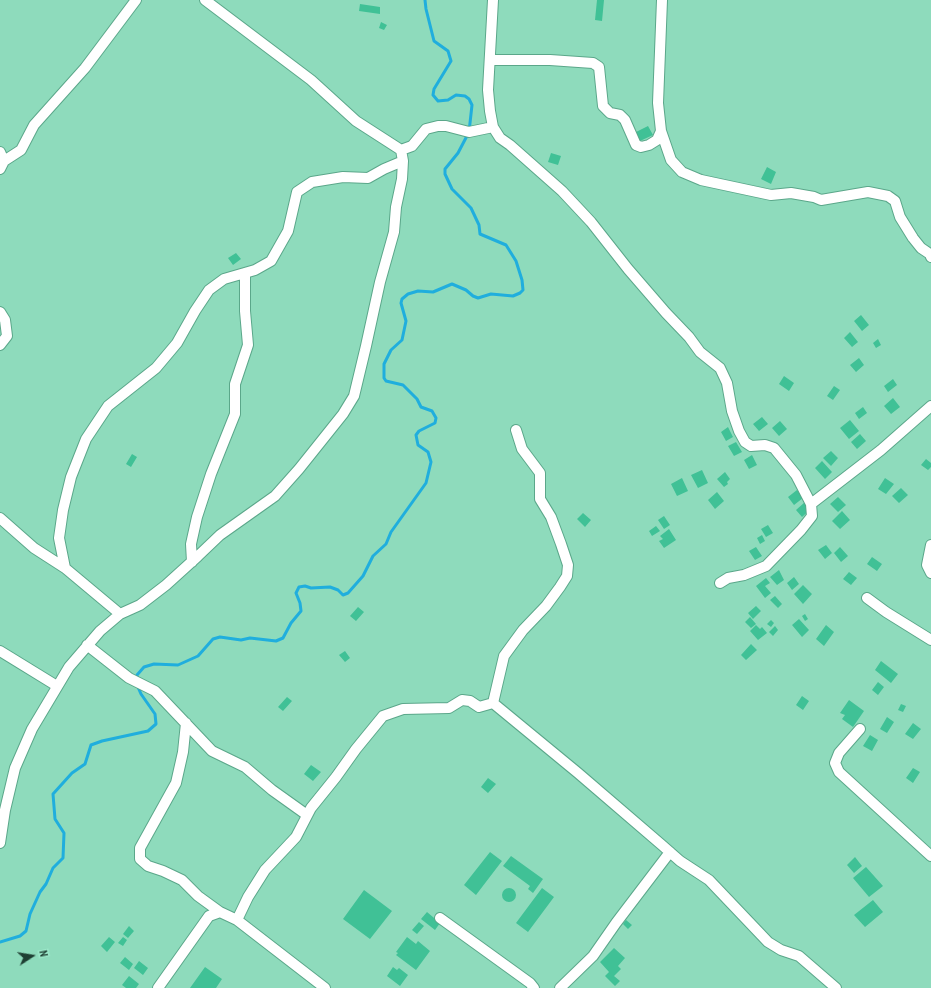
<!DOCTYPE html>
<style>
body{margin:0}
#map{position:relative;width:931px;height:988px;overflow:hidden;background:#8edbbc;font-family:"PT Sans Narrow",sans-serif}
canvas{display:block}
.north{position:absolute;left:12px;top:936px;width:40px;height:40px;-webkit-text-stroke:3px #9be8c9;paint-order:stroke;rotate:78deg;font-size:11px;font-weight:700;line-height:16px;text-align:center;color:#1f3f33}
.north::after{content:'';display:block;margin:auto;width:14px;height:18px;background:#1f3f33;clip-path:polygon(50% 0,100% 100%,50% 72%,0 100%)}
</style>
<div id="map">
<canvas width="931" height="988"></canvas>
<div class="north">N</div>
</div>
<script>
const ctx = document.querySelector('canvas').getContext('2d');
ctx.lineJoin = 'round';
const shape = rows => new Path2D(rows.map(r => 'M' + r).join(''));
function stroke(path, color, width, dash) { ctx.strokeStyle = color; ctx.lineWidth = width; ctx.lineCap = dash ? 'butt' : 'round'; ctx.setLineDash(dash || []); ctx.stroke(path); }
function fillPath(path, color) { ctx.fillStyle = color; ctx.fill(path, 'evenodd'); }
const stream = shape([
 [137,679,137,675,144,667,154,664,178,665,198,656,213,639,220,637,241,640,250,638,276,641,283,638,291,623,301,611,300,603,296,593,299,587,305,586,311,588,330,587,338,590,343,595,348,593,363,576,373,556,386,544,391,532,426,483,431,462,428,452,418,445,416,435,419,431,435,423,436,418,432,411,421,407,417,399,403,385,386,381,384,378,384,364,391,350,402,340,406,321,401,303,402,299,408,294,418,291,433,292,452,284,466,290,473,296,478,298,491,294,513,296,520,293,523,290,522,280,516,261,506,245,480,234,479,225,471,208,452,189,445,174,445,169,458,153,469,132,472,105,469,99,465,96,456,95,448,100,438,101,433,95,434,89,451,61,448,51,434,41,426,9,425,0],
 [0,942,20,936,26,931,30,914,40,892,46,884,53,868,63,858,64,833,55,819,53,794,72,773,85,764,91,745,102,741,148,731,156,724,155,714,141,694,137,685]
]);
const building = shape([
 [597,0,604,0,602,21,595,20],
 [360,4,380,7,380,14,359,11],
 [381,22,387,25,384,30,379,28],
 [648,126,653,135,640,141,636,132],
 [551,153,561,156,558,165,548,162],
 [767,167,776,172,771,184,761,179],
 [236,253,241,259,233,265,228,258],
 [861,315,869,325,862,331,854,321],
 [850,332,858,342,852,347,844,338],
 [878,339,881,345,876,348,873,343],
 [859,358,864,365,856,372,850,365],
 [784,376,794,383,789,391,779,384],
 [893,379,897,385,888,392,884,386],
 [834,386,840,390,833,400,827,396],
 [893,398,900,407,891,414,884,406],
 [863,407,867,413,859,419,855,413],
 [762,417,768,424,759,431,753,424],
 [850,420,859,431,849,439,840,428],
 [780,421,787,429,779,436,772,428],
 [728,427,733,437,726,441,721,432],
 [860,434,866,441,857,449,851,442],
 [736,442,742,452,734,456,728,446],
 [831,451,838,458,831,466,823,458],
 [132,454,137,457,131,467,126,464],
 [752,455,757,465,749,469,744,460],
 [926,459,931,463,931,467,928,470,921,465],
 [822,461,832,472,825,479,815,468],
 [702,470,708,483,698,488,691,475],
 [725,472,730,479,727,482,728,484,724,487,717,479],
 [682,478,688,491,677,496,671,484],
 [885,478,894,484,886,494,878,489],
 [901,488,908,495,899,503,892,496],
 [797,490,803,498,794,505,788,497],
 [717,492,724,501,715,509,708,500],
 [838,497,846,505,838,512,830,504],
 [805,502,811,509,802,517,796,510],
 [842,511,850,520,840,529,832,521],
 [583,513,591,520,585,527,577,519],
 [664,516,670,525,664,529,658,520],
 [768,525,773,533,766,537,761,529],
 [656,526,660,531,652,536,649,531],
 [669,529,676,540,664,548,659,541,663,539,660,536],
 [762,535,765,541,760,544,757,538],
 [826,545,832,553,825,559,818,550],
 [756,547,762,556,755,560,749,551],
 [840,547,848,556,841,562,834,553],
 [872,557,882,564,877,571,867,564],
 [779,570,784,580,777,585,770,577],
 [849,572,857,578,851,585,843,579],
 [794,577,799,584,792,590,787,583],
 [766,578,770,583,765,586,771,593,765,598,756,586],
 [803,585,812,594,803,604,794,594],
 [775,596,782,604,778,608,770,600],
 [756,606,761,611,753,619,748,613],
 [358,607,364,612,356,621,350,616],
 [805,614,808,619,805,621,802,616],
 [750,617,756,624,751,628,745,622],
 [799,619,809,630,802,637,792,625],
 [771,620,774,623,771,627,767,624],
 [756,625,760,629,762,627,767,633,758,640,750,631],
 [826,625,834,632,824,646,816,639],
 [775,626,778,630,773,636,769,632],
 [751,644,757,650,746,660,741,655],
 [345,651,350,658,345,662,339,655],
 [881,661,898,674,891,683,875,670],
 [878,682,884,687,878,695,872,690],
 [802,696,809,701,803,710,796,705],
 [287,697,292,701,283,711,278,707],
 [849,700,864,711,853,727,842,719,845,715,840,713],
 [901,704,906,706,903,712,898,710],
 [887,717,894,722,887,733,880,729],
 [913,723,921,729,913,739,905,734],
 [870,735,878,740,872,751,863,746],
 [311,765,321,772,313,781,304,774],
 [913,768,920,772,913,783,906,778],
 [488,778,496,784,488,793,481,787],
 [490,852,502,861,476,895,464,885],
 [511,856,543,879,533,893,528,889,530,886,503,866],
 [855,857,862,866,854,873,847,865],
 [866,867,883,886,869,897,853,878],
 [542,888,554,897,528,932,516,923],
 '502 895a7 7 0 1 1 14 0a7 7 0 1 1-14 0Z',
 [364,890,392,911,370,939,343,919],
 [873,900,883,912,865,927,854,915],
 [427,912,440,923,435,930,421,919],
 [626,920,632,925,628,929,623,924],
 [419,922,424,926,417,934,412,930],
 [129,926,134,931,128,938,123,934],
 [109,937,115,942,107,952,101,946],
 [123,937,127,940,123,946,118,943],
 [407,937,416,944,418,941,430,951,416,970,396,955,398,953,396,952],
 [614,948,625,958,618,966,621,969,614,976,620,981,615,986,605,976,609,972,600,962],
 [125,957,133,964,129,970,120,963],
 [139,961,148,968,143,975,134,968],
 [205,967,222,979,216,988,190,988],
 [393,967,397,970,399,968,408,975,400,986,387,976],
 [129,976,139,984,136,988,126,988,122,985]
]);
const minor = shape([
 [493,0,488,90,490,111,493,127,500,138,510,145,562,191,591,222,628,269,666,313,689,337,700,352,720,368,727,383,732,411,739,431,745,442,751,446,765,445,774,448,796,475,811,504,812,516,801,530,766,566,744,575,728,578,720,583],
 [662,0,658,103,661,131,671,160,682,172,701,180,771,195,791,193,814,197,821,200,868,192,888,196,895,201,900,217,913,238,921,248,930,254,931,257],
 [490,60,550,60,593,63,599,67,603,106,610,113,620,115,625,120,636,145,641,147,649,145,657,140,661,131],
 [401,150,412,146,426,129,438,126,446,126,469,132,493,127],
 [0,152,4,161],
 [0,169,4,161,21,150,34,125,85,68,136,0],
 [0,312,5,320,7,336,0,345],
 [811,504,881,450,931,406],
 [0,518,34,548,65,568,120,614],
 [931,545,927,565,931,573],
 [192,562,191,544,197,517,211,474,235,414,235,384,248,345,245,311,245,273],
 [65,568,59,538,63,510,71,477,86,439,108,406,156,368,177,343,195,311,209,290,224,279,255,270,271,261,288,231,297,192,312,182,343,177,368,178,384,169,403,161],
 [867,598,886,612,931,640],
 [87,645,129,678,155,691,212,751,245,767,272,790,307,815],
 [0,651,57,686],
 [493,703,578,773,663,846,680,861,709,880,768,942,781,950,799,956,836,988],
 [493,703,504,656,523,630,546,606,560,587,567,576,568,565,561,544,551,517,540,499,540,473,522,449,516,430],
 [186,723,183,752,176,783,140,848,140,859,148,866,163,871,182,880,198,896,220,912],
 [860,729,839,753,835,763,839,772,931,856],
 [0,843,5,810,15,768,32,729,69,667,100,631,120,614,140,605,166,585,198,556,220,535,275,496,299,469,343,414,354,396,366,346,380,282,394,232,396,207,402,179,403,161,401,150,356,121,311,80,205,0],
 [440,918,530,983,534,988],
 [237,920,248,897,265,870,296,837,311,808,336,777,356,749,383,716,403,709,449,708,462,700,470,701,479,707,493,703],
 [158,988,209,916,220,912,237,920,325,988],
 [560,988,593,956,616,923,670,852]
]);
stroke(stream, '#20aedd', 3);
fillPath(building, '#40c196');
stroke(minor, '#5ba78a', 12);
stroke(minor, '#fff', 10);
</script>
